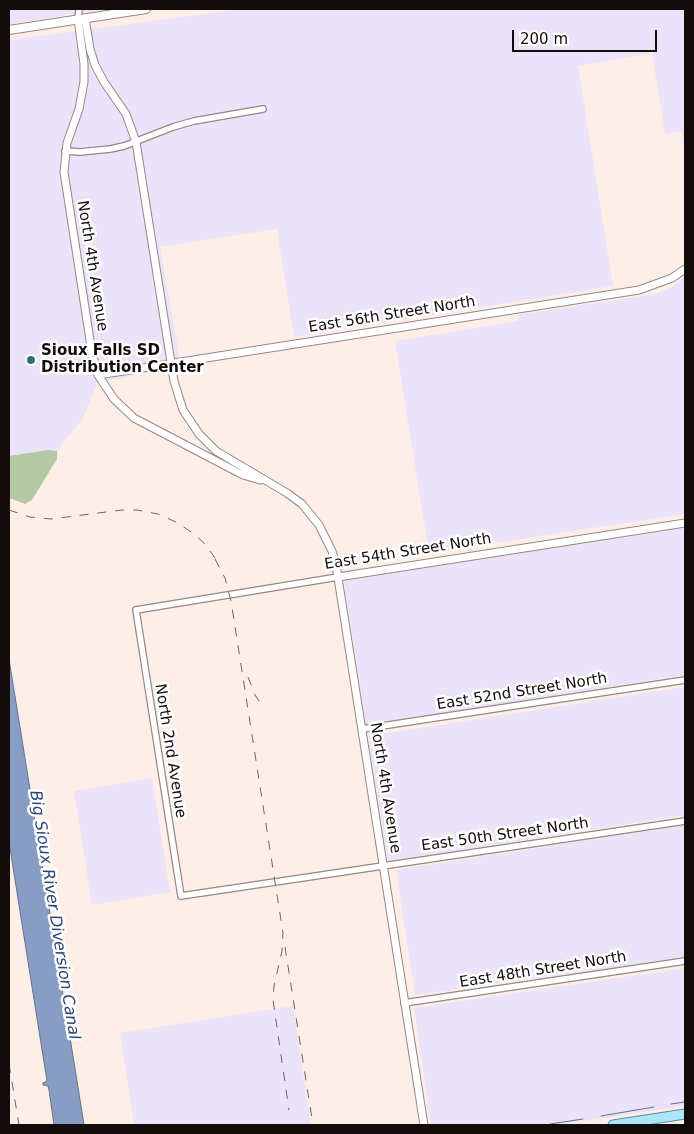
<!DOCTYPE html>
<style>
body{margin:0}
#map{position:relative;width:694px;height:1134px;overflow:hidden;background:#fdeee7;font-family:"DejaVu Sans",sans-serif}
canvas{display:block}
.frame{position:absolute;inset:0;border:10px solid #120d0b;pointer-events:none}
.scale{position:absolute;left:512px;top:30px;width:145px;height:22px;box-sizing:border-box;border:2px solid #120d0b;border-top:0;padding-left:6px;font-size:15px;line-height:18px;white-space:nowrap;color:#120d0b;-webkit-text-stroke:4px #fff;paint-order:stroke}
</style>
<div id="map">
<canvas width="694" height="1134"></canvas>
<div class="frame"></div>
<div class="scale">200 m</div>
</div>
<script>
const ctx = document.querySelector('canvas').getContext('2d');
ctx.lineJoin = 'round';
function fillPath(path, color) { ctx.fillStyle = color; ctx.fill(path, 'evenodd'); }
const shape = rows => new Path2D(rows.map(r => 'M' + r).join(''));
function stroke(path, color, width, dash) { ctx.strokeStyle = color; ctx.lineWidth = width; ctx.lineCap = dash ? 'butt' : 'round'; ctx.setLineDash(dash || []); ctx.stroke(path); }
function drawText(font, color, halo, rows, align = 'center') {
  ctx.font = font + ' "DejaVu Sans",sans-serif'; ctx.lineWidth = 5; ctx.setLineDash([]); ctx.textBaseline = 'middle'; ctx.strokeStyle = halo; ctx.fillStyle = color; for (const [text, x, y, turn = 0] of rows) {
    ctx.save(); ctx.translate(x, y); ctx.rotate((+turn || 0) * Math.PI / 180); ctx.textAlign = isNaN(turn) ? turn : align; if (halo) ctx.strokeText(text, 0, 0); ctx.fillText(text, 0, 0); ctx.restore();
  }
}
const industrial = shape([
 [9,9,105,9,9,24],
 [242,9,685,9,685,152,682,131,665,134,652,53,578,66,613,286,294,337,277,229,160,247,181,366,97,383,83,418,57,451,48,450,9,456,9,40],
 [685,277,685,514,429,553,395,341,518,321,517,315,655,294,670,288],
 [685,528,685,675,366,725,344,580],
 [685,687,685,815,388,861,368,736],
 [152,778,170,892,92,905,74,791],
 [685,825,685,957,415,995,396,870],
 [685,968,685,1106,555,1125,431,1125,414,1008],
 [293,1006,311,1125,134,1125,120,1033]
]);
const green = shape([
 [48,450,57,451,57,459,32,500,25,504,9,498,9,456]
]);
const water = shape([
 [9,659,82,1112,84,1125,54,1125,49,1090,48,1086,43,1085,43,1083,47,1081,9,842,9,659]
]);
const stream = shape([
 [671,1104,685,1102],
 [601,1116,654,1107],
 [550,1124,583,1119]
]);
const minor = shape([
 [78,19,79,9],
 [65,151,80,152,110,149,124,146,173,127,194,121,263,109],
 [338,577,136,610,181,896,685,821],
 [362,729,685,680],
 [404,1003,685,961]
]);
const tertiary = shape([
 [85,18,90,49,95,65,104,82,126,114,136,142,174,381,183,410,199,434,216,451,287,493,302,504,319,525,332,551,336,565,424,1125],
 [78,19,84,64,84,82,79,109,67,143,64,172,92,353,98,375,114,399,134,418,243,475,260,480],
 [98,375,639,290,672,278,685,269],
 [338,577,685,523]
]);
const secondary = shape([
 [9,30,146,9]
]);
const primary = shape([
 [613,1125,685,1114]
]);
const rail = shape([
 [9,510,30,517,51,519,122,510,137,510,158,514,178,523,194,534,205,544,220,565],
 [215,559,225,578,231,601,283,933,282,951,274,986,273,1000,289,1110],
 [248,677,255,695,263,707],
 [285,947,313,1125],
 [9,1064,19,1125]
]);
const markers = [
 [31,360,5,"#2b757a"]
];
const streetNames = [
 ["North 4th Avenue",92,266,81],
 ["East 56th Street North",392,315,-9],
 ["East 54th Street North",408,552,-9],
 ["East 52nd Street North",522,692,-9],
 ["North 2nd Avenue",170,751,81],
 ["North 4th Avenue",385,788,81],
 ["East 50th Street North",505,835,-8],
 ["East 48th Street North",543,970,-9]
];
const poiNames = [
 ["Sioux Falls SD",41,351],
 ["Distribution Center",41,368]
];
const waterNames = [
 ["Big Sioux River Diversion Canal",54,915,81]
];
fillPath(industrial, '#ebe3f9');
fillPath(green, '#b4c8a4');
fillPath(water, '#889dc4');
stroke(water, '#65728c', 1);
stroke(stream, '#65728c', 1);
stroke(minor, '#968882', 8);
stroke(tertiary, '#968882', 9);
stroke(secondary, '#968882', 10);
stroke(primary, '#5490a6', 11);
stroke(minor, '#fff', 5.5);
stroke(tertiary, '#fff', 7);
stroke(secondary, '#fff', 8);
stroke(primary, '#ade6fc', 9);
stroke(rail, '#6d6460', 1, [9, 9]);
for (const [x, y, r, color] of markers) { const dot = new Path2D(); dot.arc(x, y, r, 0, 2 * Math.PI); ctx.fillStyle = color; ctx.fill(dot); stroke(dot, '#fff', 2); }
drawText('15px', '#120d0b', '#fff', streetNames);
drawText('bold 15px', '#120d0b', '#fff', poiNames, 'left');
drawText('italic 16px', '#2c4679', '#fff', waterNames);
</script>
